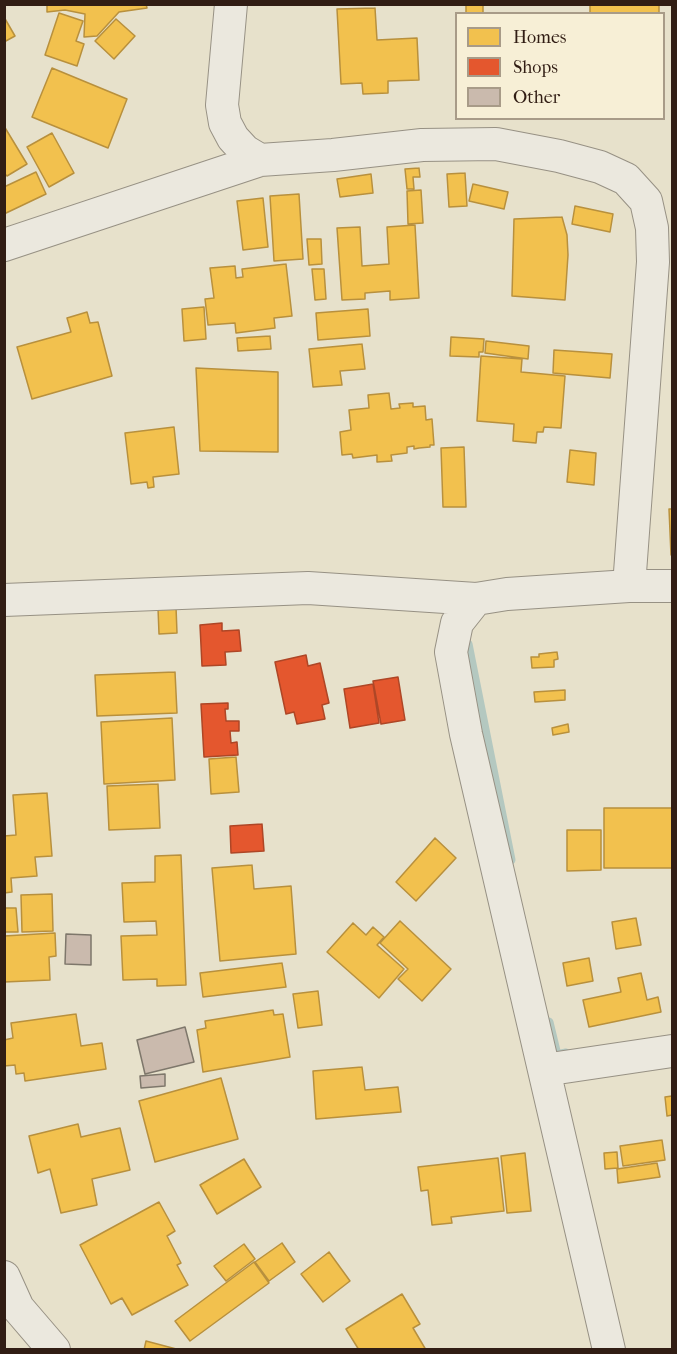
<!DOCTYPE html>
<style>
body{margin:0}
#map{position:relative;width:677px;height:1354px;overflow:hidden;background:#e7e1cb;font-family:"IM FELL French Canon",serif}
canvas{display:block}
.frame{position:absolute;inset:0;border:6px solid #311d14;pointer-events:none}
.legend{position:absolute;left:455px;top:12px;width:210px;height:108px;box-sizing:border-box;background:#f7efd6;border:2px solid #a89b88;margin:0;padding:8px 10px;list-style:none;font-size:18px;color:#311d14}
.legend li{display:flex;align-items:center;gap:12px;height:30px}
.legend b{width:30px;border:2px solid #a89b88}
</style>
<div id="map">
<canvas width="677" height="1354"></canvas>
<div class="frame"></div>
<ul class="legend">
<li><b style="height:16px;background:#f2c14e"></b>Homes</li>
<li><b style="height:16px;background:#e4572e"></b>Shops</li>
<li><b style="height:16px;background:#cabaad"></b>Other</li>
</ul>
</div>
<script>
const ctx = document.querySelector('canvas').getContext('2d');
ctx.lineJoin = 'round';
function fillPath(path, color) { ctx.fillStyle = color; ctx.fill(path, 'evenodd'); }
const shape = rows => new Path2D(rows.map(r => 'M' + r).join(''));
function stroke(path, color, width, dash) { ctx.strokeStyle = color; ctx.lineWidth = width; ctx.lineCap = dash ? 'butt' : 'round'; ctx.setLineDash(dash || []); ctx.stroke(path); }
const homes = shape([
 [47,4,146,4,147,8,119,12,97,36,84,37,85,14,65,10,47,12,47,4],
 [466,4,483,4,483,14,466,14,466,4],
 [590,4,659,4,659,14,590,14,590,4],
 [375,8,377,40,417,38,419,80,388,81,388,93,363,94,362,83,341,84,337,9,375,8],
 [59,13,83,21,76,41,84,44,77,66,45,55,59,13],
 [4,17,15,36,4,42,4,17],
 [116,19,135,36,114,59,95,41,116,19],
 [52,68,127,99,108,148,32,117,52,68],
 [4,126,27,164,7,176,4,173,4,126],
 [52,133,74,173,49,187,27,147,52,133],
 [419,168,420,177,413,177,414,189,407,189,405,169,419,168],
 [36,172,46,194,4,214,4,187,36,172],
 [465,173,467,206,449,207,447,174,465,173],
 [371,174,373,193,340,197,337,179,371,174],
 [473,184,508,192,504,209,469,201,473,184],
 [421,190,423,223,408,224,407,191,421,190],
 [299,194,303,259,274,261,270,196,299,194],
 [263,198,268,247,243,250,237,201,263,198],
 [575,206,613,214,610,232,572,224,575,206],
 [562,217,567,235,568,255,565,300,512,296,514,219,562,217],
 [415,225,419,298,390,300,390,291,365,293,365,299,342,300,337,228,360,227,362,266,389,264,387,227,415,225],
 [307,239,321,239,322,264,309,265,307,239],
 [286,264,292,316,274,318,275,328,236,333,235,323,208,325,205,299,214,298,210,268,235,266,236,278,243,277,242,269,286,264],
 [312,269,324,269,326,299,315,300,312,269],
 [204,307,206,339,184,341,182,309,204,307],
 [368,309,370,336,318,340,316,313,368,309],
 [87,312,90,323,98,322,112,376,32,399,17,347,71,332,67,318,87,312],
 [270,336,271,349,238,351,237,338,270,336],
 [451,337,484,339,483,352,479,352,479,357,450,356,451,337],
 [486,341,529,346,528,359,485,353,486,341],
 [362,344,365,369,340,371,342,385,313,387,309,349,362,344],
 [554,350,612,354,610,378,553,373,554,350],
 [481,356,522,359,521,372,565,376,561,428,544,427,543,432,537,432,536,443,513,441,514,424,477,421,481,356],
 [196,368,278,372,278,452,200,451,196,368],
 [389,393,391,409,400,408,399,404,413,403,413,407,425,406,426,420,432,419,434,445,430,445,430,447,419,448,414,449,414,446,407,447,407,453,391,455,392,461,377,462,377,455,353,458,352,454,342,455,340,432,351,430,349,410,369,408,368,395,389,393],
 [174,427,179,474,153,477,154,487,148,488,147,482,131,484,125,433,174,427],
 [464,447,466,507,443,507,441,448,464,447],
 [570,450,596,453,594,485,567,482,570,450],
 [669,509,672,509,672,555,671,555,669,509],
 [176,607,177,633,159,634,158,608,176,607],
 [557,652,558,659,554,660,554,667,532,668,531,657,539,657,539,654,557,652],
 [175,672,177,713,97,716,95,675,175,672],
 [565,690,565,700,535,702,534,692,565,690],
 [172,718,175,780,104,784,101,722,172,718],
 [568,724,569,732,553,735,552,728,568,724],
 [236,757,239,792,211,794,209,759,236,757],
 [158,784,160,828,109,830,107,786,158,784],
 [47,793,52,856,35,857,37,876,11,878,12,892,4,893,4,836,16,835,13,795,47,793],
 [604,808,672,808,672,868,604,868,604,808],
 [567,830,601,830,601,870,567,871,567,830],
 [435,838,456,858,416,901,396,882,435,838],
 [181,855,186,985,157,986,157,979,123,980,121,936,157,935,156,921,124,922,122,883,155,882,155,856,181,855],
 [252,865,254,889,291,886,296,954,220,961,212,868,252,865],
 [52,894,53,931,22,932,21,895,52,894],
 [4,908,16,908,18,932,4,932,4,908],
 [636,918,641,945,616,949,612,922,636,918],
 [400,921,451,969,422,1001,398,979,408,969,380,943,400,921],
 [353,923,366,935,373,927,384,937,377,945,404,969,379,998,327,952,353,923],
 [55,933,56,956,49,957,50,980,4,982,4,936,55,933],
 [589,958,593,981,567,986,563,963,589,958],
 [282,963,286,987,203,997,200,973,282,963],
 [641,973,647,1000,658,997,661,1012,589,1027,583,1000,621,992,618,978,641,973],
 [318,991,322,1025,298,1028,293,994,318,991],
 [273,1010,274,1015,283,1014,290,1057,203,1072,197,1030,206,1028,205,1021,273,1010],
 [76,1014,81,1046,102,1043,106,1069,25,1081,24,1073,16,1074,15,1065,4,1066,4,1040,13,1038,11,1023,76,1014],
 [362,1067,365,1090,398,1087,401,1112,316,1119,313,1071,362,1067],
 [221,1078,238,1139,155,1162,139,1101,221,1078],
 [672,1096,672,1115,667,1116,665,1097,672,1096],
 [78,1124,81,1137,120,1128,130,1170,92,1179,97,1205,61,1213,50,1169,38,1173,29,1136,78,1124],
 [662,1140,665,1160,623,1166,620,1146,662,1140],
 [617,1152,618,1168,605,1169,604,1153,617,1152],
 [525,1153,531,1211,507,1213,501,1156,525,1153],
 [498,1158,504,1211,451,1217,452,1223,432,1225,428,1190,421,1191,418,1167,498,1158],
 [244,1159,261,1187,217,1214,200,1185,244,1159],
 [657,1163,660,1177,618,1183,617,1169,657,1163],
 [159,1202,175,1231,167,1236,181,1263,177,1265,188,1285,132,1315,122,1298,111,1304,80,1245,159,1202],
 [282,1243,295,1262,269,1281,255,1262,282,1243],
 [244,1244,255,1259,226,1281,214,1266,244,1244],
 [329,1252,350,1281,323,1302,301,1274,329,1252],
 [254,1262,269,1283,190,1341,175,1321,254,1262],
 [402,1294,420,1324,413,1328,426,1350,359,1350,346,1329,402,1294],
 [146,1341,180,1350,144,1350,146,1341]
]);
const shops = shape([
 [222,623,222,631,239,630,241,651,225,652,226,665,202,666,200,625,222,623],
 [306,655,308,666,320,663,329,703,322,705,325,719,297,724,294,712,286,714,275,662,306,655],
 [398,677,405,720,381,724,373,681,398,677],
 [373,684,379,723,350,728,344,689,373,684],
 [228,703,228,709,225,709,226,721,239,721,239,731,230,731,231,743,237,742,238,755,204,757,201,704,228,703],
 [262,824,264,851,231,853,230,826,262,824]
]);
const stream = shape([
 [468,644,511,860],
 [549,1022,557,1055,566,1053]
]);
const building = shape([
 [66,934,91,935,91,965,65,964,66,934],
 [185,1027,194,1062,145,1074,137,1040,185,1027],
 [165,1074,165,1086,141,1088,140,1076,165,1074]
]);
const minor = shape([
 [231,4,222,105,225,123,233,138,245,151,260,160,333,155,422,145,496,144,559,156,600,167,626,179,646,201,652,228,653,262,629,586],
 [4,245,260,160],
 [4,600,308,588,476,599],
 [544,1070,672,1051],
 [4,1277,18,1308,54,1350],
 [609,1350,466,734,451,652,457,623,476,599,507,594,629,586,672,586]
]);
fillPath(homes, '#f2c14e');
stroke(homes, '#b8903d', 1.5);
fillPath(shops, '#e4572e');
stroke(shops, '#ae4626', 1.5);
stroke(stream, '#b4c8c0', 9);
fillPath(building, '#cabaad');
stroke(building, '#7e776b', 1.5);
stroke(minor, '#979184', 34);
stroke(minor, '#ebe8de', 32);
</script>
